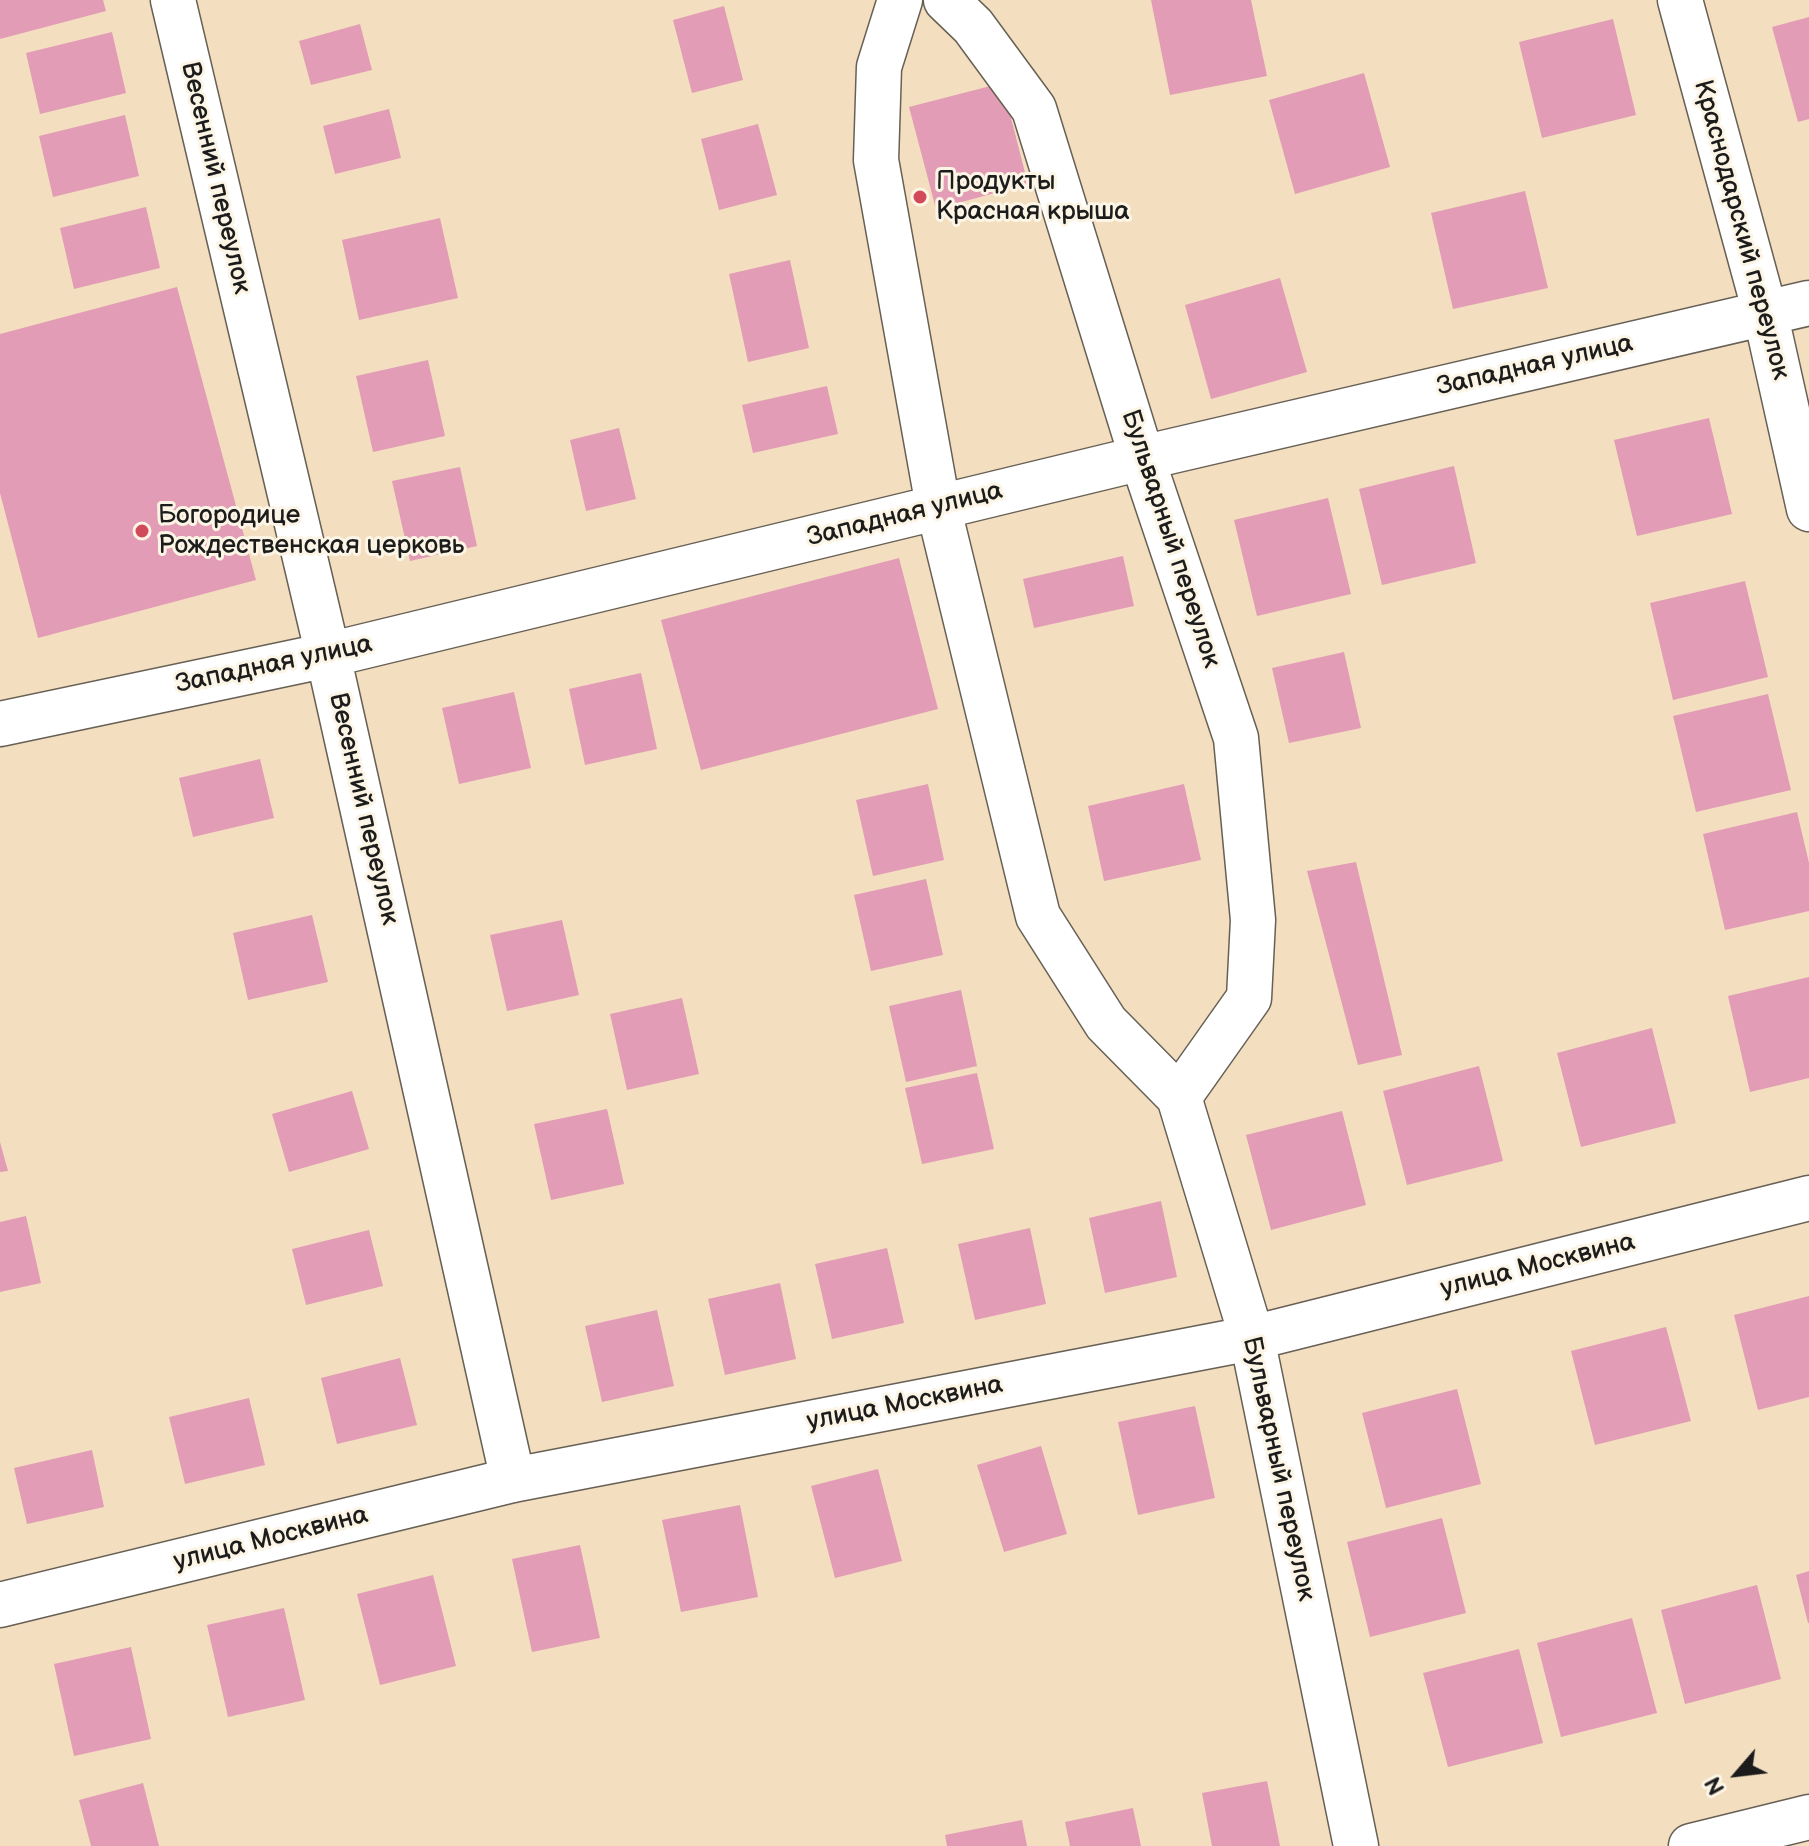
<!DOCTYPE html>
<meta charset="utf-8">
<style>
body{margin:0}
#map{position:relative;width:1809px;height:1846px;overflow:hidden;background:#f3dec0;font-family:"Balsamiq Sans",sans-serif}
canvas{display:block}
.north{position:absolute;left:1697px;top:1734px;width:80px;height:80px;-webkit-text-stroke:6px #fcf5e5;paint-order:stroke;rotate:242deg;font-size:22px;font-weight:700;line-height:32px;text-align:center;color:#1c1c1c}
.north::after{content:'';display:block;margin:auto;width:28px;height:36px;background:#1c1c1c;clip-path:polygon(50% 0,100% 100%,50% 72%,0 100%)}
</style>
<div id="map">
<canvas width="1809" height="1846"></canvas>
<div class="north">N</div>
</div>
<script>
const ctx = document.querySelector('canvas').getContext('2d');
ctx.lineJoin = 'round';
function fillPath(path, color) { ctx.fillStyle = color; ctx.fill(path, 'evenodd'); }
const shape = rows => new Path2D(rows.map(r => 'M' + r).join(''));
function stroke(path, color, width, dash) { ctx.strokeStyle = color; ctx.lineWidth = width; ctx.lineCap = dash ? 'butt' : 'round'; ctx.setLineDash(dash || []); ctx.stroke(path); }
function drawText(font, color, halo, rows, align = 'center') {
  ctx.font = font + ' "Balsamiq Sans",sans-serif'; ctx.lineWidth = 6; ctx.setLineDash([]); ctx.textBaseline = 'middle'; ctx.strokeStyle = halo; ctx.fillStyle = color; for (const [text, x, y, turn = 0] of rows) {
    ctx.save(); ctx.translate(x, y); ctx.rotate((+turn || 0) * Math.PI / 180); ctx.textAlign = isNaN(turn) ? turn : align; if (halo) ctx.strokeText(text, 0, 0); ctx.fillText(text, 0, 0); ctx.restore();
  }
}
const building = shape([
 [0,0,103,0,106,11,0,39],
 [1151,0,1251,0,1267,76,1170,95],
 [724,6,743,80,692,93,673,20],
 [1809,17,1809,119,1798,122,1772,27],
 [1613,19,1636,115,1542,138,1519,42],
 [360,24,372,70,311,85,299,41],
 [112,32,126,93,40,114,26,53],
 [1364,73,1390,167,1295,194,1269,100],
 [1002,83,1028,184,936,209,909,107],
 [389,109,401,158,335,174,323,126],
 [125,115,139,176,53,197,39,136],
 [758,124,777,195,719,210,701,139],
 [1525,191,1548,288,1453,309,1431,213],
 [146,207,160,268,74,289,60,228],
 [440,218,458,298,359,320,342,240],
 [790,260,809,348,748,362,729,274],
 [1280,278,1307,372,1211,399,1185,305],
 [177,287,256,580,38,638,0,493,0,334],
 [428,360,445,436,373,452,356,376],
 [827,386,838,434,753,453,742,405],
 [1709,418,1732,514,1637,536,1614,440],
 [619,428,636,499,586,511,570,440],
 [1454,466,1476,563,1382,585,1359,489],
 [460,467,477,546,410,561,392,481],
 [1328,498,1351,594,1257,616,1234,520],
 [1123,556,1134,606,1034,628,1023,579],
 [899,558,938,709,701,770,661,620],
 [1745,581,1768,677,1673,700,1650,603],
 [1344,652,1361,728,1289,743,1272,668],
 [641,673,657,749,585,765,569,689],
 [514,692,531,768,459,784,442,708],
 [1768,694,1791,790,1696,812,1673,716],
 [260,759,274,818,193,837,179,778],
 [928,784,944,860,873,876,856,800],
 [1184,784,1201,860,1104,881,1088,806],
 [1797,812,1809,863,1809,911,1725,930,1703,834],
 [1356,862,1402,1055,1358,1065,1307,871],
 [926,879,943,955,871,971,854,895],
 [312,915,328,982,248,1000,233,933],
 [562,920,579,995,507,1011,490,935],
 [1809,977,1809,1078,1750,1092,1728,996],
 [961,990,977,1066,906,1082,889,1006],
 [682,998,699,1074,627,1090,610,1014],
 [1652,1028,1676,1123,1581,1147,1557,1053],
 [1479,1066,1503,1161,1407,1185,1383,1091],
 [977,1073,994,1149,922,1164,905,1088],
 [352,1091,369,1149,289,1172,272,1114],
 [607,1109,624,1184,551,1200,534,1124],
 [1342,1111,1366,1205,1271,1230,1246,1135],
 [0,1142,8,1171,0,1172],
 [1161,1201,1177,1277,1105,1293,1089,1218],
 [26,1216,41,1283,0,1292,0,1222],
 [1030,1228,1046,1304,975,1320,958,1244],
 [369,1230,383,1286,306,1305,292,1249],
 [887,1248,904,1323,832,1339,815,1264],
 [780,1283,796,1359,725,1375,708,1299],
 [1809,1296,1809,1397,1758,1410,1734,1315],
 [657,1310,674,1386,602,1402,585,1326],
 [1666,1327,1691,1421,1595,1445,1571,1351],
 [400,1358,417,1425,337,1444,321,1378],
 [1457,1389,1481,1484,1386,1508,1362,1413],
 [249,1398,265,1465,185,1484,169,1417],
 [1195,1406,1215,1498,1138,1515,1118,1422],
 [1041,1446,1067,1534,1004,1552,977,1465],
 [92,1450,104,1507,27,1524,14,1468],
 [878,1469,902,1561,835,1578,811,1486],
 [740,1505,758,1597,681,1612,662,1520],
 [1442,1518,1466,1613,1370,1637,1347,1542],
 [580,1545,600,1638,532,1652,512,1559],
 [1809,1571,1809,1623,1808,1623,1796,1575],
 [433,1575,456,1666,380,1685,357,1594],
 [1757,1585,1781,1679,1685,1704,1661,1610],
 [284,1608,305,1700,228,1717,207,1625],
 [1632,1618,1657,1713,1561,1737,1537,1643],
 [131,1647,151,1739,74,1756,54,1664],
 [1519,1649,1543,1743,1448,1767,1423,1673],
 [1267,1781,1280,1846,1212,1846,1202,1793],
 [143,1783,159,1846,91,1846,79,1800],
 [1133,1808,1141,1846,1070,1846,1065,1822],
 [1022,1820,1027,1846,947,1846,945,1835]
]);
const minor = shape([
 [173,0,328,655,513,1480],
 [900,0,879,67,876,160,938,506,1038,916,1106,1023,1179,1097,1252,1338,1356,1846],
 [946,0,973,26,1034,109,1142,458,1236,738,1253,920,1249,998,1179,1097],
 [1680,0,1765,312,1809,509],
 [0,724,328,655,1142,458,1809,303],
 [0,1605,513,1480,1252,1338,1809,1198],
 [1691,1846,1809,1817]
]);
const markers = [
 [920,197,8,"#d1495b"],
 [142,531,8,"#d1495b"]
];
const streetNames = [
 ["Весенний переулок",215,178,77],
 ["Краснодарский переулок",1741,230,75],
 ["Западная улица",1535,366,-13],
 ["Западная улица",905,515,-14],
 ["Бульварный переулок",1170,539,72],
 ["Западная улица",274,665,-12],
 ["Весенний переулок",363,809,77],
 ["улица Москвина",1538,1266,-14],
 ["улица Москвина",905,1404,-11],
 ["Бульварный переулок",1278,1469,78],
 ["улица Москвина",271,1539,-14]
];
const poiNames = [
 ["Продукты",936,182],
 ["Красная крыша",936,212],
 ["Богородице",158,516],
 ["Рождественская церковь",158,546]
];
fillPath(building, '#e29cb5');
stroke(minor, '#676055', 47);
stroke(minor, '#fff', 44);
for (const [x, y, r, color] of markers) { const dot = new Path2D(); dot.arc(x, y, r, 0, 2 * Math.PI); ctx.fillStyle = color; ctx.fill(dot); stroke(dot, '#fcf5e5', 3); }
drawText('26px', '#1c1c1c', '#fcf5e5', streetNames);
drawText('26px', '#1c1c1c', '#fcf5e5', poiNames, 'left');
</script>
